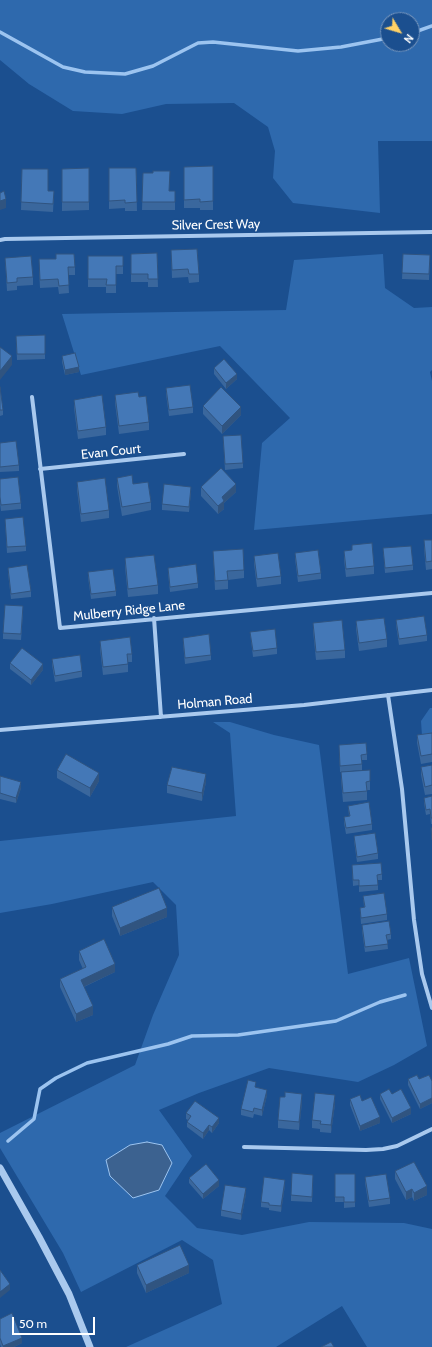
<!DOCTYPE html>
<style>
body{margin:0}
#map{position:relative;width:432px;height:1347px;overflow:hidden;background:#1b4f8f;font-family:Cabin,sans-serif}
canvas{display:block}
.north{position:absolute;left:380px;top:12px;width:40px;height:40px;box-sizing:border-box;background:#1b4f8f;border:1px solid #7695bc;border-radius:50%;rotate:128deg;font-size:11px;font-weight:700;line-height:16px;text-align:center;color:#fff}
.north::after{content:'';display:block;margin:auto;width:14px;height:18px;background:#ffd166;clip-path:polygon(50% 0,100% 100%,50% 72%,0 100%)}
.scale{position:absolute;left:12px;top:1317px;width:83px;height:18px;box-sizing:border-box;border:2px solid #fff;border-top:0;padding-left:5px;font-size:12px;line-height:14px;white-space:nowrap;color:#fff;-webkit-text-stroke:3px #1b4f8f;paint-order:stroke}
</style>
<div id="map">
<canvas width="432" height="1347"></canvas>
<div class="north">N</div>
<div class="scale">50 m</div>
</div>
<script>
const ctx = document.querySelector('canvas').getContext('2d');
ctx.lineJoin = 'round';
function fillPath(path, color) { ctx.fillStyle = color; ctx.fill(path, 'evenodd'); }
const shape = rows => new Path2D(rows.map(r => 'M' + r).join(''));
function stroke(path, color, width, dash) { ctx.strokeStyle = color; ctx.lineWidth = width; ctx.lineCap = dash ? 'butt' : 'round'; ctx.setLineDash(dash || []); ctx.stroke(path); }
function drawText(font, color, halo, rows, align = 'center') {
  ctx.font = font + ' Cabin,sans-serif'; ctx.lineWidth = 3; ctx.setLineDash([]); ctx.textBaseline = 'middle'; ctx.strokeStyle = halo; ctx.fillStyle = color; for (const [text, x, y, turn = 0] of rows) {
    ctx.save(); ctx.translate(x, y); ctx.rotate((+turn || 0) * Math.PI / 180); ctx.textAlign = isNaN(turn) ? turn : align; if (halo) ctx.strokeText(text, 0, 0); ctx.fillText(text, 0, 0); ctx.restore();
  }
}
const green = shape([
 [0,0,432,0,432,141,378,141,380,213,293,203,273,178,275,151,268,127,234,103,166,104,122,114,73,111,29,84,0,60],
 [388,20,412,20,412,44,388,44],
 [383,254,385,288,414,308,432,307,432,370,430,372,432,381,432,514,254,530,262,443,290,418,220,346,81,375,62,314,286,310,294,260],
 [430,708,432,708,432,735,422,736,421,721],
 [213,722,230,722,274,735,319,745,348,974,409,958,427,1046,394,1065,358,1082,269,1068,199,1093,159,1110,192,1156,165,1196,197,1228,242,1235,309,1222,404,1223,432,1229,432,1347,367,1347,342,1306,276,1347,126,1347,222,1304,213,1260,182,1240,81,1292,63,1253,0,1148,0,1133,135,1065,153,1015,179,955,176,905,153,882,52,904,0,913,0,841,236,816,230,733]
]);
const water = shape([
 [147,1142,162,1145,172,1163,159,1190,133,1198,110,1176,106,1160,130,1145,147,1142]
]);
const stream = shape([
 [0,32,63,67,85,72,125,74,153,66,198,43,213,42,298,51,341,47,388,38],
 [412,33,432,26],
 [8,1141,34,1119,40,1089,56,1078,87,1063,168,1044,192,1036,238,1035,336,1021,380,1002,405,995]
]);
const minor = shape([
 [0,240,5,239,432,232],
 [32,397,60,628,432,593],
 [40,469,184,454],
 [154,618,161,717],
 [388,695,402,789,414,920,422,974,432,1008],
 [0,730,304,705,432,690],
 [244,1147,366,1150,383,1149,397,1146,432,1129]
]);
const tertiary = shape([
 [0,1168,39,1237,69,1294,90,1347]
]);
const wall = shape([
 [213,166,213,210,200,210,200,208,184,208,184,167],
 [89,168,89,210,62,211,62,169],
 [109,168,136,168,137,211,125,211,125,208,109,209],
 [22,169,48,191,54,191,53,212,21,210],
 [143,173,170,191,175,191,175,210,142,210],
 [171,250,199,274,199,282,189,283,188,277,172,278],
 [157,253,158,287,148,287,148,282,131,282,131,254],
 [403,254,430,255,429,280,402,279],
 [88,256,123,256,123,274,116,274,116,293,106,293,106,287,88,287],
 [5,258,33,277,33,285,17,286,17,290,7,291],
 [75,267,75,275,68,275,69,293,59,294,58,287,40,288,39,268],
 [45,335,45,359,17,360,16,336],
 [62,356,79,372,65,375,62,362],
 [214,368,237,379,226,389,214,374],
 [0,387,3,410,3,415,0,416],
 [166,388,193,407,193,413,169,416,166,394],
 [115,395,139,397,149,422,149,430,119,434,115,403],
 [74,400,106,427,106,435,78,439,74,408],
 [203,406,241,415,222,434,203,414],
 [223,436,243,463,243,468,225,470],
 [0,443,19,465,19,471,0,472],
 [117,478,133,484,151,502,151,510,122,516,117,486],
 [0,479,21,503,21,509,1,511,0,503],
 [77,482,109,510,109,518,81,522,77,490],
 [201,487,236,492,224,503,224,509,218,514,201,496],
 [191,492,189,512,162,510,162,504],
 [5,519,26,546,26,551,7,553],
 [424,540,432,540,432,569,426,570,424,549],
 [352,545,374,566,374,574,346,577,344,560,344,551,352,550],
 [383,548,413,565,413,570,385,573],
 [213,551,244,570,244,578,228,580,228,589,215,590],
 [295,553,321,573,321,579,298,582,295,559],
 [254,556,281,576,281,584,257,587,254,564],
 [125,558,158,585,158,594,128,597,125,567],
 [8,568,31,591,31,597,11,599,8,573],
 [168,568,198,583,198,588,170,592,168,573],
 [88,572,116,591,116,596,91,599,88,577],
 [23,612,21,640,3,639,3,633],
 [396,620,427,635,427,641,399,645,396,625],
 [356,621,387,639,387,647,359,651,356,629],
 [313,623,345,650,345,658,316,660,313,631],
 [250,632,277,648,277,654,253,657],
 [183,638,211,655,211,660,185,664,183,643],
 [100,641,132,654,132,662,128,662,128,672,103,675,100,649],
 [52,659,82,671,82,677,55,682,52,665],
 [10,663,43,670,31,685,10,669],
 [432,733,432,762,421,764,417,743,417,735],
 [339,745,367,754,367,760,362,760,362,770,340,772],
 [432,765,432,794,425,795,421,775,421,767],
 [57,770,99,781,90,797,57,778],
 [341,772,370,781,370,790,367,790,367,800,343,802,341,780],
 [0,776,21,788,16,803,0,799],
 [206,782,202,801,167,793,167,785],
 [432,796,432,824,431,824,430,814,426,815,424,803,424,798],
 [348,806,372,824,372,830,346,834,344,823,344,817,349,816],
 [354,836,378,853,378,859,357,862,354,841],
 [352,865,382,874,382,880,378,880,378,890,359,892,359,885,353,886],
 [363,896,387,914,387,920,361,924,360,908,364,907],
 [112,907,167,917,120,936,112,916],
 [362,925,391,934,391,939,387,940,388,949,365,952,362,931],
 [79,951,115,972,84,987,93,1015,76,1022,60,987,60,979,83,969,79,960],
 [408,1079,419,1079,432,1081,432,1103,420,1109,408,1085],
 [380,1094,392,1094,411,1114,392,1123,380,1099],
 [267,1095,262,1116,254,1114,253,1118,241,1115,241,1109],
 [285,1097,302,1102,299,1130,278,1128,278,1120],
 [350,1099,362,1101,380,1123,360,1131,350,1105],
 [335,1104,331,1133,320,1132,320,1129,312,1128,312,1120],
 [186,1113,219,1123,212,1133,209,1130,203,1139,187,1127,187,1122,188,1120,186,1119],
 [395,1171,427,1195,414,1201,412,1197,406,1200,395,1179],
 [335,1174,355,1174,355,1207,344,1208,344,1202,335,1202],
 [365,1177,390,1198,390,1204,369,1207,365,1183],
 [189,1178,219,1186,203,1199,189,1183],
 [313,1180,312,1202,291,1201,291,1195],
 [285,1185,281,1212,269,1210,269,1208,261,1207,261,1202],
 [246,1194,241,1220,221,1216,221,1210],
 [137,1265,189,1273,146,1293,137,1273],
 [0,1319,22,1343,14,1347,1,1347,0,1344]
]);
const shadedWall = shape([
 [6,199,6,208,0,210,0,214,0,201],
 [12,356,12,365,0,380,0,371],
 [79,367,79,372,65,375,65,370],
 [237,374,237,379,226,389,226,383],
 [241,407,241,415,222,434,222,426],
 [236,484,236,492,224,503,224,509,218,514,218,506,222,497],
 [191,487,191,492,189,512,189,507],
 [43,664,43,670,31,685,31,680],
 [99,773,99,781,90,797,90,788],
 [206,774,206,782,202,801,202,793],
 [21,782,21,788,16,803,16,798],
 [167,908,167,917,120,936,120,928],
 [115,964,115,972,81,988,81,980],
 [93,1006,93,1015,76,1022,76,1014],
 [267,1090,267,1095,262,1116,262,1110],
 [302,1094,302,1102,299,1130,299,1122],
 [335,1095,335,1104,331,1133,331,1125],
 [432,1098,432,1103,420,1109,420,1104],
 [411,1108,411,1114,392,1123,392,1118],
 [380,1117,380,1123,360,1131,360,1126],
 [219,1118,219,1123,212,1133,212,1127],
 [209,1125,209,1130,203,1139,203,1133],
 [219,1180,219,1186,203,1199,203,1194],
 [285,1180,285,1185,281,1212,281,1206],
 [427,1186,427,1195,414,1201,414,1193],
 [246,1188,246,1194,241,1220,241,1214],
 [412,1189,412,1197,406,1200,406,1192],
 [189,1265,189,1273,146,1293,146,1285],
 [10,1284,10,1290,0,1298,0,1292],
 [22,1338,22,1343,14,1347,3,1347,3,1346]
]);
const building = shape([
 [213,166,213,201,200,202,200,199,184,200,184,167,213,166],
 [89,168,89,202,62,202,62,169,89,168],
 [109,168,136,168,137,202,125,203,125,200,109,201,109,168],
 [22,169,48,169,48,191,54,191,53,204,21,202,22,169],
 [153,171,170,171,169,191,175,191,175,202,142,202,143,173,153,173,153,171],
 [4,191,6,199,0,201,0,193,4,191],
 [197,249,199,274,189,274,188,269,172,270,171,250,197,249],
 [157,253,158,279,148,279,148,274,131,274,131,254,157,253],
 [56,254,74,254,75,267,68,267,69,285,59,286,58,279,40,280,39,259,56,259,56,254],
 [403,254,430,255,429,274,402,273,403,254],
 [31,256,33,277,17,278,17,282,7,283,5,258,31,256],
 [88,256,123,256,123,266,116,266,116,285,106,285,107,279,88,279,88,256],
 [45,335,45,354,17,354,16,336,45,335],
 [0,347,12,356,0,371,0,347],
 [75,353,79,367,65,370,62,356,75,353],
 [224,359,237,374,226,383,214,368,224,359],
 [190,385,193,407,169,410,166,388,190,385],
 [0,387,3,410,0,410,0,387],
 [221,387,241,407,222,426,203,406,221,387],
 [138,392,139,397,146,396,149,422,119,426,115,395,138,392],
 [102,395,106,427,78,431,74,400,102,395],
 [241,435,243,463,225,464,223,436,241,435],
 [16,441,19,465,0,467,0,443,16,441],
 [221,468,236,484,222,497,224,501,218,506,201,487,221,468],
 [132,475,133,484,148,482,151,502,122,507,117,478,132,475],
 [18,477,21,503,1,505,0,497,0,479,18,477],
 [105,478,109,510,81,514,77,482,105,478],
 [164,484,191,487,189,507,162,504,164,484],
 [23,517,26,546,7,547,5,519,23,517],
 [424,540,432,540,432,561,426,562,424,540],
 [372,543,374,566,346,569,344,551,352,550,352,545,372,543],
 [411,546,413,565,385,568,383,548,411,546],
 [243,549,244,570,227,571,228,580,215,581,213,551,243,549],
 [318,550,321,573,298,576,295,553,318,550],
 [278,553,281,576,257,579,254,556,278,553],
 [154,555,158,585,128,589,125,558,154,555],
 [196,564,198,583,170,587,168,568,196,564],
 [27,565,31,591,11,594,8,568,27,565],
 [113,569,116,591,91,594,88,572,113,569],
 [5,605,23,606,21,634,3,633,5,605],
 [424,616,427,635,399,639,396,620,424,616],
 [384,618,387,639,359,643,356,621,384,618],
 [342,620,345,650,316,652,313,623,342,620],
 [275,629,277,648,253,651,250,632,275,629],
 [209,634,211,655,185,658,183,638,209,634],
 [130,637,132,654,127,654,128,664,103,667,100,641,130,637],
 [22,648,43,664,31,680,10,663,22,648],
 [80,655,82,671,55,676,52,659,80,655],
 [432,733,432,754,421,756,417,735,432,733],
 [366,743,367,754,361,755,362,764,340,766,339,745,366,743],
 [66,754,99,773,90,788,57,770,66,754],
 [432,765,432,785,425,787,421,767,432,765],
 [172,767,206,774,202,793,167,785,172,767],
 [370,770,370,781,366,782,367,791,343,793,341,772,370,770],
 [0,776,21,782,16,798,0,793,0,776],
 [432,796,432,818,431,818,430,809,426,810,424,798,432,796],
 [369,802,372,824,346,828,344,817,350,816,348,806,369,802],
 [431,828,432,828,432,840,431,828],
 [375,833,378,853,357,857,354,836,375,833],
 [381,863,382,874,377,875,378,885,359,886,359,880,353,880,352,865,381,863],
 [159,888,167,908,120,928,112,907,159,888],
 [384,893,387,914,361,918,360,908,365,907,363,896,384,893],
 [389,921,391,934,386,935,388,944,365,947,362,925,389,921],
 [104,939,115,964,81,980,93,1006,76,1014,60,979,86,967,79,951,104,939],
 [417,1075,419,1079,429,1075,432,1081,432,1098,420,1104,408,1079,417,1075],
 [248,1080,256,1082,255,1087,267,1090,262,1110,254,1108,253,1112,241,1109,248,1080],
 [389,1089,392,1094,401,1089,411,1108,392,1118,380,1094,389,1089],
 [285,1092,302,1094,299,1122,278,1120,280,1097,285,1097,285,1092],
 [315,1093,335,1095,331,1125,320,1124,321,1121,312,1120,315,1093],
 [360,1095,362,1101,371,1097,380,1117,360,1126,350,1099,360,1095],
 [195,1101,219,1118,212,1127,209,1125,203,1133,187,1122,191,1116,186,1113,195,1101],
 [414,1162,427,1186,414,1193,412,1189,406,1192,395,1171,414,1162],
 [206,1164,219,1180,203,1194,189,1178,206,1164],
 [292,1173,313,1175,312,1197,291,1195,292,1173],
 [335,1174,355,1174,355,1202,344,1202,344,1197,335,1197,335,1174],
 [386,1174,390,1198,369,1201,365,1177,386,1174],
 [264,1177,285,1180,281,1206,269,1205,269,1203,261,1202,264,1177],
 [225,1185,246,1188,241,1214,221,1210,225,1185],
 [180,1245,189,1265,146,1285,137,1265,180,1245],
 [0,1270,10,1284,0,1292,0,1270],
 [12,1313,22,1338,3,1346,0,1338,0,1319,12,1313],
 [331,1342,334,1347,321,1347,331,1342]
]);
const streetNames = [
 ["Silver Crest Way",216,225,-1],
 ["Evan Court",111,452,-6],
 ["Mulberry Ridge Lane",129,611,-6],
 ["Holman Road",215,702,-5]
];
fillPath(green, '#2e69ad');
fillPath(water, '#3c6290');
stroke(water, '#9cc4f0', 1);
stroke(stream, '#9cc4f0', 3.5);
stroke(minor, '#a9c9ee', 4);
stroke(tertiary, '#a9c9ee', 7);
fillPath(wall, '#3a679d');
fillPath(shadedWall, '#305480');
fillPath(building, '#4478b7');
stroke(building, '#305480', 1);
drawText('13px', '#fff', '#1b4f8f', streetNames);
</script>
